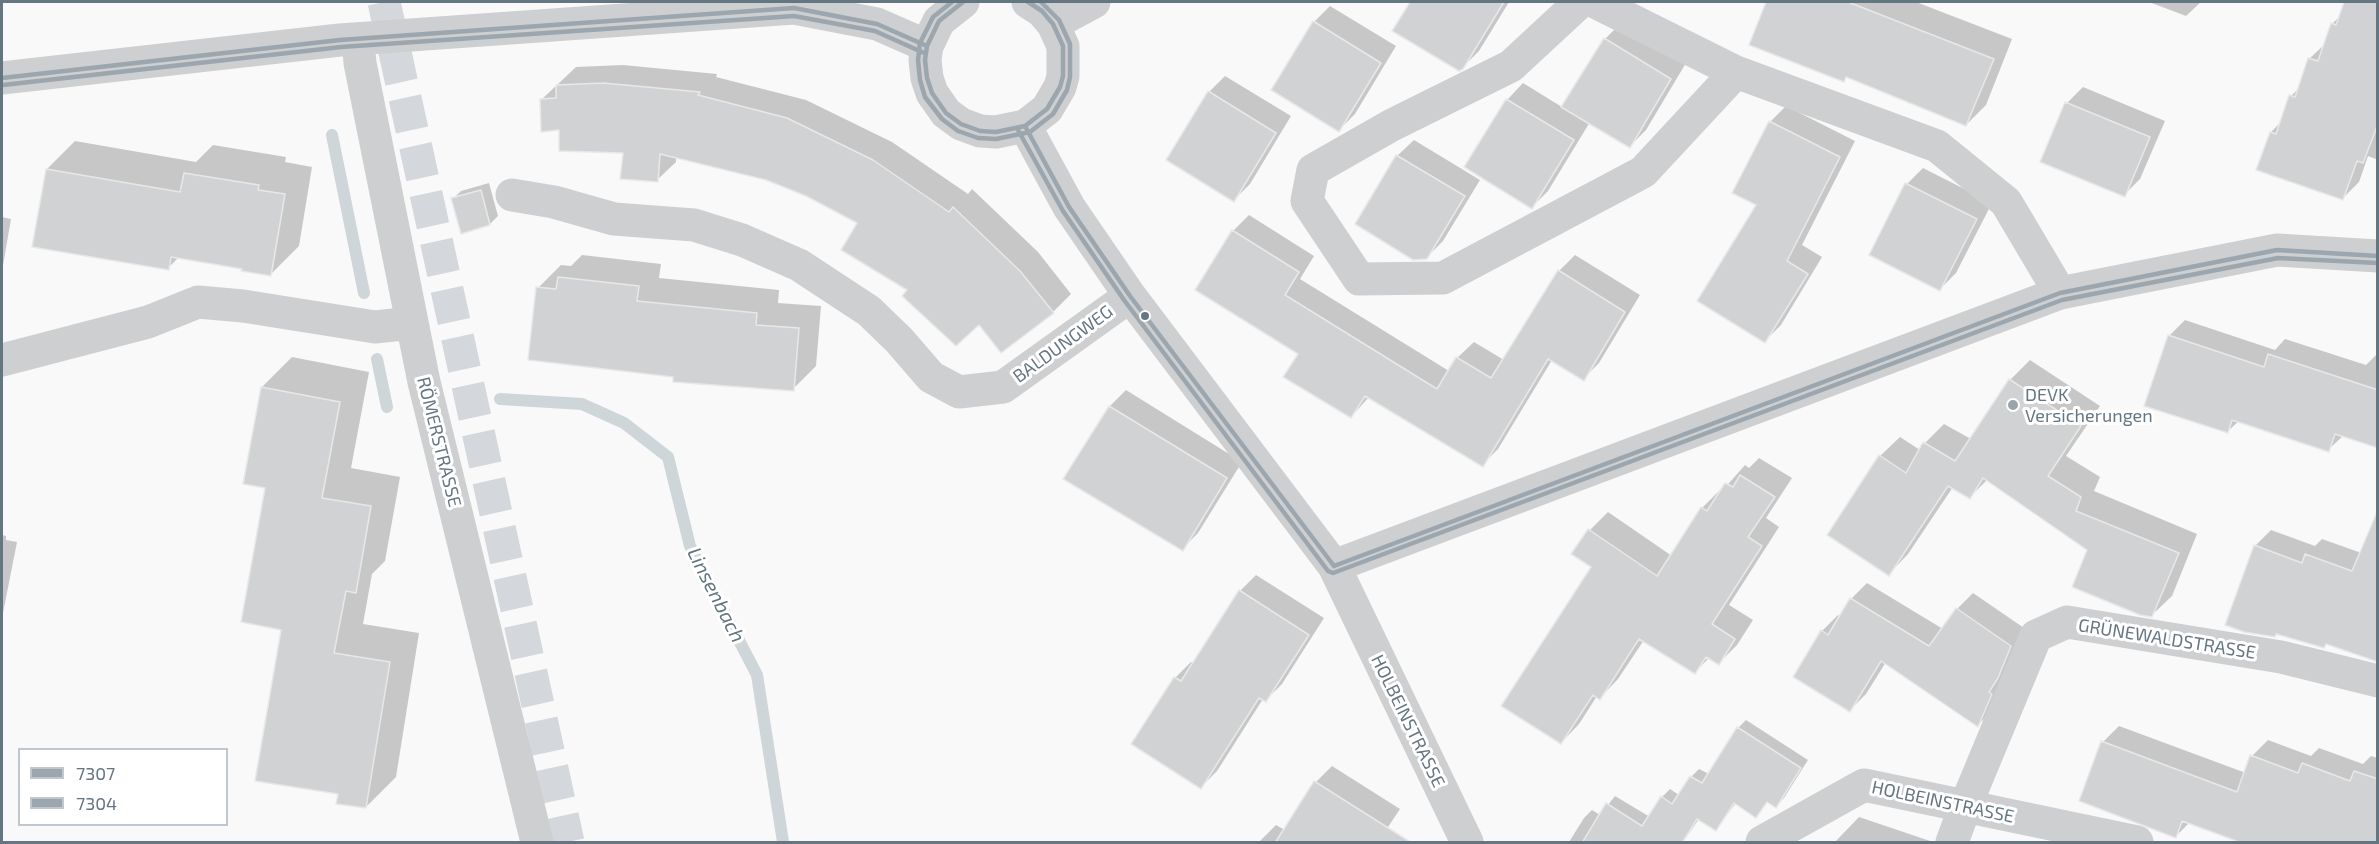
<!DOCTYPE html>
<meta charset="utf-8">
<style>
body{margin:0}
#map{position:relative;width:2379px;height:844px;overflow:hidden;background:#f9f9f9;font-family:"Exo 2",sans-serif}
canvas{display:block}
.frame{position:absolute;inset:0;border:3px solid #657683;pointer-events:none}
.legend{position:absolute;left:18px;top:748px;width:210px;height:78px;box-sizing:border-box;background:#fff;border:2px solid #c1c8cd;margin:0;padding:8px 10px;list-style:none;font-size:18px;color:#657683}
.legend li{display:flex;align-items:center;gap:12px;height:30px}
.legend b{width:30px;border:2px solid #c1c8cd}
</style>
<div id="map">
<canvas width="2379" height="844"></canvas>
<div class="frame"></div>
<ul class="legend">
<li><b style="height:8px;background:#9ba6ae"></b>7307</li>
<li><b style="height:8px;background:#9ba6ae"></b>7304</li>
</ul>
</div>
<script>
const ctx = document.querySelector('canvas').getContext('2d');
ctx.lineJoin = 'round';
function fillPath(path, color) { ctx.fillStyle = color; ctx.fill(path, 'evenodd'); }
const shape = rows => new Path2D(rows.map(r => 'M' + r).join(''));
function stroke(path, color, width, dash) { ctx.strokeStyle = color; ctx.lineWidth = width; ctx.lineCap = dash ? 'butt' : 'round'; ctx.setLineDash(dash || []); ctx.stroke(path); }
function drawText(font, color, halo, rows, align = 'center') {
  ctx.font = font + ' "Exo 2",sans-serif'; ctx.lineWidth = 6; ctx.setLineDash([]); ctx.textBaseline = 'middle'; ctx.strokeStyle = halo; ctx.fillStyle = color; for (const [text, x, y, turn = 0] of rows) {
    ctx.save(); ctx.translate(x, y); ctx.rotate((+turn || 0) * Math.PI / 180); ctx.textAlign = isNaN(turn) ? turn : align; if (halo) ctx.strokeText(text, 0, 0); ctx.fillText(text, 0, 0); ctx.restore();
  }
}
const shadow = shape([
 [1412,2,1509,2,1479,51,1462,68,1394,30],
 [1767,2,1916,2,2012,39,1986,105,1966,125,1847,76,1844,80,1751,44],
 [2149,2,2201,2,2186,16],
 [2345,2,2378,2,2378,160,2368,156,2359,182,2343,198,2271,132,2282,121,2291,96,2300,87,2309,59,2326,43,2332,24,2341,15],
 [1330,6,1396,46,1355,114,1339,130,1314,22],
 [1621,23,1686,63,1646,130,1629,147,1590,122,1548,191,1532,207,1466,167,1507,100,1523,83,1562,107,1605,39],
 [623,65,717,74,716,77,806,100,892,142,968,194,972,189,1038,252,1071,294,1053,312,979,323,859,223,806,195,766,179,676,157,676,162,657,180,625,152,560,129,541,100,576,67],
 [1225,76,1291,116,1250,184,1234,200,1209,92],
 [2083,87,2165,121,2140,179,2124,195,2067,103],
 [1786,106,1855,141,1802,245,1822,257,1781,325,1765,341,1758,204,1770,122],
 [1414,140,1480,180,1443,241,1426,258,1397,156],
 [75,141,196,162,213,145,286,157,285,162,312,167,299,246,271,274,243,267,179,257,168,268,47,169],
 [1923,168,1992,203,1956,273,1940,289,1907,184],
 [489,183,498,216,490,224,453,199,461,191],
 [1249,215,1314,256,1300,279,1449,371,1457,358,1474,342,1504,360,1559,271,1575,255,1640,295,1599,363,1583,379,1552,360,1498,449,1482,465,1369,397,1351,417,1300,353,1233,231],
 [2,217,11,219,2,271],
 [582,255,661,264,659,278,779,290,778,303,821,306,816,366,793,389,675,376,538,288,561,265,571,266],
 [2185,320,2275,350,2285,339,2366,365,2378,353,2378,446,2344,435,2328,450,2239,421,2228,431,2169,336],
 [292,357,369,372,351,468,400,477,385,561,372,574,363,624,419,633,396,777,366,807,339,793,283,629,267,486,262,387],
 [2030,360,2100,406,2066,456,2100,477,2094,491,2197,534,2172,596,2152,615,2089,549,1988,479,1970,497,1953,487,1908,554,1889,574,1880,456,1900,437,1920,450,1925,443,1944,424,1971,439,2010,380],
 [1126,390,1242,462,1198,533,1182,549,1066,478,1110,406],
 [1759,458,1792,478,1766,518,1779,527,1729,605,1753,620,1737,645,1719,663,1710,657,1695,672,1644,640,1618,679,1600,698,1597,696,1579,724,1561,743,1593,567,1573,554,1590,530,1608,512,1672,556,1702,508,1720,490,1722,491,1745,465,1749,468],
 [2271,530,2315,546,2322,539,2367,555,2372,549,2378,551,2378,655,2328,643,2324,647,2255,546],
 [2,535,6,536,6,540,17,542,2,618],
 [1256,575,1324,618,1282,684,1266,700,1263,699,1217,771,1201,787,1175,678,1191,662,1194,664,1240,591],
 [1867,583,1943,629,1957,609,1973,593,2027,630,1994,709,1978,725,1886,662,1866,694,1850,710,1822,631,1838,615,1841,617,1851,599],
 [1746,720,1808,760,1784,798,1776,806,1769,801,1756,816,1736,803,1716,829,1699,819,1683,842,1569,842,1584,818,1592,810,1600,815,1615,796,1650,817,1662,797,1670,789,1679,795,1691,777,1699,769,1709,774,1738,728],
 [2119,726,2246,773,2252,756,2268,740,2311,756,2319,748,2363,764,2371,756,2378,758,2378,842,2190,822,2176,836,2103,742],
 [1332,766,1400,809,1378,842,1259,842,1276,825,1285,830,1316,782],
 [1859,817,1933,842,1835,842]
]);
const stream = shape([
 [332,135,364,293],
 [377,359,387,407],
 [500,399,582,404,624,423,668,457,690,546,757,675,783,842]
]);
const building = shape([
 [1410,2,1504,2,1463,69,1459,71,1392,31,1410,2],
 [1766,2,1848,2,1994,59,1966,126,1846,77,1844,82,1749,45,1766,2],
 [2344,2,2378,2,2378,124,2363,163,2357,161,2343,200,2256,170,2270,132,2276,134,2289,95,2295,97,2308,58,2318,61,2331,23,2336,25,2344,2],
 [1313,21,1381,63,1339,132,1271,90,1313,21],
 [1604,38,1671,79,1630,148,1561,107,1604,38],
 [603,83,700,92,698,95,787,118,873,160,949,212,953,207,1020,271,1054,313,1001,353,979,325,956,346,902,296,907,290,841,250,857,223,806,196,766,180,660,154,658,182,620,179,623,153,559,151,559,130,541,132,540,99,556,98,556,85,603,83],
 [1208,91,1276,133,1234,202,1166,160,1208,91],
 [1506,99,1574,140,1532,209,1464,167,1506,99],
 [2065,102,2150,137,2125,197,2040,162,2065,102],
 [1769,121,1840,157,1787,261,1808,274,1765,343,1697,301,1756,205,1732,193,1769,121],
 [1396,155,1465,196,1427,259,1413,260,1355,224,1396,155],
 [46,169,180,192,184,173,259,185,258,190,285,194,271,276,241,271,242,269,171,257,169,270,32,247,46,169],
 [1905,183,1977,219,1940,291,1869,255,1905,183],
 [481,190,490,225,461,234,451,198,481,190],
 [1232,230,1299,272,1285,295,1437,389,1456,357,1491,378,1558,270,1625,312,1584,381,1548,359,1483,467,1365,396,1351,418,1283,377,1298,354,1195,290,1232,230],
 [558,277,639,286,637,301,757,313,756,325,799,328,794,391,673,382,673,377,528,360,536,287,556,289,558,277],
 [2168,335,2264,367,2268,354,2378,390,2378,448,2335,434,2329,452,2232,420,2228,433,2144,406,2168,335],
 [2009,379,2081,426,2048,476,2081,497,2076,511,2179,553,2152,617,2140,615,2072,587,2087,550,1983,478,1970,499,1948,486,1889,576,1827,535,1879,455,1906,473,1923,442,1955,461,2009,379],
 [261,387,340,402,322,498,371,506,356,593,346,591,334,653,390,662,366,808,336,804,338,794,255,781,281,630,241,622,265,488,243,484,261,387],
 [1109,406,1227,478,1183,551,1063,479,1109,406],
 [1740,475,1775,497,1748,537,1762,546,1712,624,1735,639,1719,665,1706,657,1695,674,1639,639,1600,700,1593,695,1561,744,1501,706,1591,567,1571,554,1588,529,1657,576,1701,507,1707,511,1725,483,1733,487,1740,475],
 [2377,512,2378,662,2326,644,2324,648,2276,634,2275,637,2244,632,2225,625,2254,545,2302,563,2305,554,2352,571,2377,512],
 [1239,590,1309,635,1266,702,1259,698,1201,789,1131,744,1174,677,1181,681,1239,590],
 [1850,598,1929,646,1956,608,2011,646,1998,678,1989,692,1992,694,1978,727,1881,661,1850,712,1793,677,1821,630,1828,635,1850,598],
 [1737,727,1801,768,1776,808,1767,802,1756,818,1734,803,1716,831,1697,819,1682,843,1582,843,1606,803,1642,826,1661,796,1672,804,1690,776,1702,783,1737,727],
 [2101,741,2237,792,2250,755,2298,773,2302,763,2350,781,2354,771,2378,779,2378,843,2242,843,2182,821,2176,838,2079,801,2101,741],
 [1314,781,1412,843,1275,843,1314,781]
]);
const primaryTunnel = shape([
 [384,2,568,842]
]);
const minor = shape([
 [963,2,939,21,927,46,925,60,927,78,932,93,946,113,961,124,980,131,996,132,1025,126,1047,109,1060,87,1063,76,1063,46,1053,24,1042,11,1028,2],
 [1580,2,1511,66,1392,125,1313,170,1307,201,1359,279,1443,278,1643,172,1736,72,1937,146,2006,202,2060,293],
 [1595,2,1736,72],
 [1053,24,1094,2],
 [358,39,360,63,424,382,537,842],
 [2,78,340,40,794,8,877,24,927,46],
 [1025,126,1069,207,1130,296,1334,566,1467,842],
 [512,195,554,202,614,219,694,225,742,240,799,265,869,311,899,340,931,377,959,392,1003,387,1130,296],
 [2,360,148,322,198,302,243,306,375,327,412,323],
 [1334,566,2060,293,2277,250,2378,256],
 [1762,842,1864,785,2137,842],
 [1952,842,1965,807,2036,636,2067,622,2281,657,2378,681]
]);
const bus1 = shape([
 [963,2,939,21,927,46,925,60,927,78,932,93,946,113,961,124,980,131,996,132,1025,126,1047,109,1060,87,1063,76,1063,46,1053,24,1042,11,1028,2],
 [2,78,340,40,794,8,877,24,927,46],
 [1025,126,1069,207,1130,296,1334,566],
 [1334,566,2060,293,2277,250,2378,256]
]);
const bus2 = shape([
 [952,2,933,17,920,43,918,60,920,80,925,97,942,119,958,131,978,138,996,139,1030,132,1053,114,1067,90,1070,77,1070,44,1059,20,1041,2],
 [3,85,341,47,794,16,875,31,924,53],
 [1018,130,1063,211,1124,300,1328,571,1333,573,2062,300,2278,258,2378,263]
]);
const markers = [
 [1145,316,5,"#657683"],
 [2013,405,6,"#99a4ac"]
];
const streetNames = [
 ["BALDUNGWEG",1063,344,-36],
 ["RÖMERSTRASSE",439,442,76],
 ["GRÜNEWALDSTRASSE",2167,639,9],
 ["HOLBEINSTRASSE",1408,721,64],
 ["HOLBEINSTRASSE",1943,802,12]
];
const poiNames = [
 ["DEVK",2025,395],
 ["Versicherungen",2025,416]
];
const waterNames = [
 ["Linsenbach",716,595,63]
];
fillPath(shadow, '#0003');
stroke(stream, '#ced6d9', 12);
fillPath(building, '#d0d2d3');
stroke(building, '#e8e8e8', 1.5);
stroke(primaryTunnel, '#d4d8dc', 33, [33, 16]);
stroke(minor, '#cecfd0', 33);
stroke(bus1, '#9ba6ae', 4.5);
stroke(bus2, '#9ba6ae', 4.5);
for (const [x, y, r, color] of markers) { const dot = new Path2D(); dot.arc(x, y, r, 0, 2 * Math.PI); ctx.fillStyle = color; ctx.fill(dot); stroke(dot, '#fff', 2); }
drawText('18px', '#657683', '#fff', streetNames);
drawText('18px', '#657683', '#fff', poiNames, 'left');
drawText('italic 20px', '#60757c', '#fff', waterNames);
</script>
